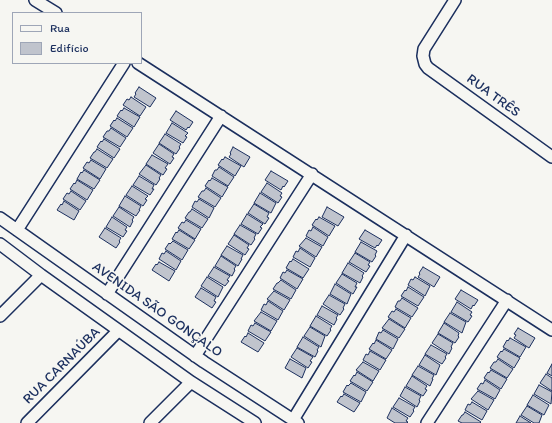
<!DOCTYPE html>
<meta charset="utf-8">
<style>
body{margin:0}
#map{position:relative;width:552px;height:423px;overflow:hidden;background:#f6f6f2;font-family:Itim,sans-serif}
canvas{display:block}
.legend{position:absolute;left:12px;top:12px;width:130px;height:52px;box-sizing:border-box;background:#f6f6f2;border:1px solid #9ea6b7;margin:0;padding:5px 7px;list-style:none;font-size:12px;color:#1b2f5e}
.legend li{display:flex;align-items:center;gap:8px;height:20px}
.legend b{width:20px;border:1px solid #9ea6b7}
</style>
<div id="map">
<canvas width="552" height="423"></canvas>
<ul class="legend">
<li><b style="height:5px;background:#f6f6f2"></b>Rua</li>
<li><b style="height:11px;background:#c0c4cd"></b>Edifício</li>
</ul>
</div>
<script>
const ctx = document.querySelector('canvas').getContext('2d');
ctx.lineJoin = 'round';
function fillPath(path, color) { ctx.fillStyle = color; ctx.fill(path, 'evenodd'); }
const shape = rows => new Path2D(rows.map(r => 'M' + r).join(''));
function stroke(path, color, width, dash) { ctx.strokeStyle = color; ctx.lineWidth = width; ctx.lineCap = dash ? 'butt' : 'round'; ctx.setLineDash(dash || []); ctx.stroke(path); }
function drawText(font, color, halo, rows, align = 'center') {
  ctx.font = font + ' Itim,sans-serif'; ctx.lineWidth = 3.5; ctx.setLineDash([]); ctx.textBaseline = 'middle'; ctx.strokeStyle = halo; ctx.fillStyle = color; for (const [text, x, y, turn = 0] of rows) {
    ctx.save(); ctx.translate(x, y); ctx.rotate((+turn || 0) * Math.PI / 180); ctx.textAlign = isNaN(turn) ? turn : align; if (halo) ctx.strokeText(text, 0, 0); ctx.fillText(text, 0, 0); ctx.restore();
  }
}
const building = shape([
 [139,87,156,98,150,107,134,97,136,94,135,93,139,87],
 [131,97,146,107,140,116,123,105,127,99,129,100,131,97],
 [124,108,140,117,134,127,117,116,121,110,122,111,124,108],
 [176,111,193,122,189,128,188,127,186,130,170,120,176,111],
 [117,118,133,128,127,137,110,126,114,120,115,121,117,118],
 [172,123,188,133,185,136,187,137,183,143,166,133,172,123],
 [111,128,126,138,120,147,103,137,107,131,109,131,111,128],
 [165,134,181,144,179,147,180,148,176,154,159,143,165,134],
 [104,139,120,149,114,158,97,147,101,141,102,142,104,139],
 [159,144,174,154,172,157,174,158,170,164,153,153,159,144],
 [233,147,250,157,244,167,229,157,231,154,230,153,233,147],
 [97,149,113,159,107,168,90,158,94,152,95,152,97,149],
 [152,155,168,164,165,168,167,169,163,175,146,164,152,155],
 [225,157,241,166,235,176,218,165,222,159,223,160,225,157],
 [91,160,106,169,100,179,83,168,87,162,89,163,91,160],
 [146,165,161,175,159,178,160,179,156,185,139,174,146,165],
 [219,167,234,177,228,186,212,176,215,170,217,170,219,167],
 [84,170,100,180,94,189,77,179,81,172,82,173,84,170],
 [271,171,288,181,284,187,283,186,281,190,265,180,271,171],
 [139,176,154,185,152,189,154,189,150,195,133,185,139,176],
 [212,178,228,187,222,197,205,186,209,180,210,181,212,178],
 [77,180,93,190,87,200,70,189,74,183,75,184,77,180],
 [267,183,282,193,280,196,282,197,278,203,261,192,267,183],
 [132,186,148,196,145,199,147,200,143,206,126,195,132,186],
 [206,188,221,198,215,207,198,197,202,191,204,191,206,188],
 [71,191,86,201,80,210,63,199,67,193,69,194,71,191],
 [260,193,276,203,271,213,254,203,260,193],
 [125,196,141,206,139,210,140,210,136,216,119,206,125,196],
 [199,199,214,208,209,218,192,207,195,201,197,202,199,199],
 [64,201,79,211,74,220,57,210,61,204,62,205,64,201],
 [254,204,269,213,267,217,269,218,265,224,248,213,254,204],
 [119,207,134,217,132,220,133,221,130,227,113,216,119,207],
 [327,207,344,217,338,226,322,217,327,207],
 [192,209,208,219,202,228,185,218,189,212,190,212,192,209],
 [247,214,263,224,260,227,262,228,258,234,241,224,247,214],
 [112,217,127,227,125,230,127,231,123,237,106,227,112,217],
 [319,217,335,226,329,236,312,225,316,219,317,220,319,217],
 [186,220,201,229,195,239,178,228,182,222,184,223,186,220],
 [240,225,256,234,254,238,255,239,251,245,234,234,240,225],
 [313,227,328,237,323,246,306,236,309,230,311,231,313,227],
 [105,228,121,238,119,241,120,242,116,248,99,237,105,228],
 [179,230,195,240,189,249,172,239,176,232,177,233,179,230],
 [365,230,382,240,378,246,377,245,375,248,359,239,365,230],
 [234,235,249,245,247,248,249,249,245,255,228,244,234,235],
 [306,238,322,247,316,257,299,246,306,238],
 [173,241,188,250,182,260,165,249,169,243,170,244,173,241],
 [361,242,377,251,375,255,376,256,372,262,355,252,361,242],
 [227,246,243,255,241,259,242,259,238,266,221,255,227,246],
 [300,248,315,258,310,267,293,257,296,251,298,252,300,248],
 [166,251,181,261,176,270,159,259,162,253,164,254,166,251],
 [355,253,370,262,368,265,370,266,366,272,349,262,355,253],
 [221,256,236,266,234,269,235,270,232,276,215,266,221,256],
 [293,259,309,269,303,278,286,268,290,261,291,262,293,259],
 [159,262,175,271,169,281,152,270,156,264,157,265,159,262],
 [348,263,364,273,362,276,363,277,360,283,342,273,348,263],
 [214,267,230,276,227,280,229,281,225,286,208,276,214,267],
 [423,267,440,277,434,287,418,277,420,274,419,273,423,267],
 [287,270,303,279,297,289,280,278,283,272,285,273,287,270],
 [342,274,357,283,355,287,357,287,353,294,336,283,342,274],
 [207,277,223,287,218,297,201,286,207,277],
 [415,277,430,286,425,296,408,285,411,279,413,280,415,277],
 [281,280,296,290,291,299,273,289,277,283,278,283,281,280],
 [335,284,351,294,347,304,330,294,335,284],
 [408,287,424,297,418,306,401,296,405,290,406,291,408,287],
 [201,288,216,297,214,301,216,302,212,308,195,297,201,288],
 [461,290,478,300,474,306,473,305,471,309,455,299,461,290],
 [274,291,290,300,284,310,267,299,274,291],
 [329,295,345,304,343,308,344,309,340,315,323,304,329,295],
 [402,298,418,308,412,317,395,307,398,301,400,301,402,298],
 [268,301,283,311,278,320,261,310,264,304,266,305,268,301],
 [457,302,472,312,470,315,472,316,468,322,451,312,457,302],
 [322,306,338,315,336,318,337,319,334,325,317,315,322,306],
 [396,309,411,318,405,328,388,317,392,311,394,312,396,309],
 [261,312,277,321,271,331,254,321,261,312],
 [450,313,466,322,462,333,444,322,450,313],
 [316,316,332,326,330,329,331,330,327,336,310,326,316,316],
 [389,319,405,329,399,338,382,328,389,319],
 [255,323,271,332,265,341,248,331,251,325,253,326,255,323],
 [444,323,459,333,458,336,459,337,455,343,438,333,444,323],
 [310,327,325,336,321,347,304,336,310,327],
 [518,328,535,338,529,348,514,338,516,335,514,334,518,328],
 [383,330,398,339,393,349,376,339,379,332,381,333,383,330],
 [248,333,264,343,258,352,241,342,245,336,246,337,248,333],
 [438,334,453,343,451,347,452,348,449,354,432,343,438,334],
 [303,337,319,347,317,350,318,351,315,357,297,347,303,337],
 [510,338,526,347,520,357,503,347,507,340,508,341,510,338],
 [376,340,392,350,386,359,369,349,373,343,374,344,376,340],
 [431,345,447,354,445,357,446,358,442,364,425,354,431,345],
 [297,348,313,357,310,361,312,362,308,368,291,357,297,348],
 [504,349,520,358,514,368,497,357,501,351,502,352,504,349],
 [370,351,386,360,380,370,363,360,366,354,368,355,370,351],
 [425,355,440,365,436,375,419,365,425,355],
 [290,359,306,368,302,378,285,368,290,359],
 [498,359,513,369,507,378,490,368,494,362,496,362,498,359],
 [363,362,379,371,373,381,356,370,363,362],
 [552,364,552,376,547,373,552,364],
 [418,366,434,375,432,379,433,379,430,386,412,375,418,366],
 [491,370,507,379,501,389,484,378,488,372,489,373,491,370],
 [357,372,373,382,367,391,350,381,354,375,355,376,357,372],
 [546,374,552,378,552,391,540,383,546,374],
 [412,376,427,386,425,389,427,390,423,396,406,386,412,376],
 [485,380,500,390,495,399,477,389,481,383,483,384,485,380],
 [351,383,366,392,361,402,343,392,347,385,348,386,351,383],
 [539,385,552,392,551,404,534,394,539,385],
 [405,387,421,396,419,400,420,401,417,407,400,396,405,387],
 [478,391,494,400,488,410,471,399,478,391],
 [344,394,360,403,354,412,337,402,341,396,342,397,344,394],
 [533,395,549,405,544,415,527,405,533,395],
 [399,398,415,407,413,410,414,411,410,417,393,407,399,398],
 [472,402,487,411,482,420,465,410,468,404,470,405,472,402],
 [527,406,542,415,539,423,534,423,521,415,527,406],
 [392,408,408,418,406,421,408,422,407,423,395,423,387,418,392,408],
 [465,412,481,422,480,423,462,423,458,421,462,415,463,415,465,412],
 [520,416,531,423,516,423,520,416]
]);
const street = shape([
 [35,0,56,13],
 [455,0,424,49,423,56,425,64,428,68,552,157],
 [138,63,552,330],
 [0,218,204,362,298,423],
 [17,230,124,63],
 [0,244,41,275,191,382,255,423],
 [107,294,221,116],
 [0,316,41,275],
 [195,356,312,174],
 [293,420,406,235],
 [27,423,118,331],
 [150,423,191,382],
 [427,423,507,300]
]);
const streetNames = [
 ["RUA TRÊS",493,96,36],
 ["AVENIDA SÃO GONÇALO",157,310,35],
 ["RUA CARNAÚBA",62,366,-45]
];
fillPath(building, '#c0c4cd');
stroke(building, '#1b2f5e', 1);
stroke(street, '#1b2f5e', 14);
stroke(street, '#f6f6f2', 11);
drawText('14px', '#1b2f5e', '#f6f6f2', streetNames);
</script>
